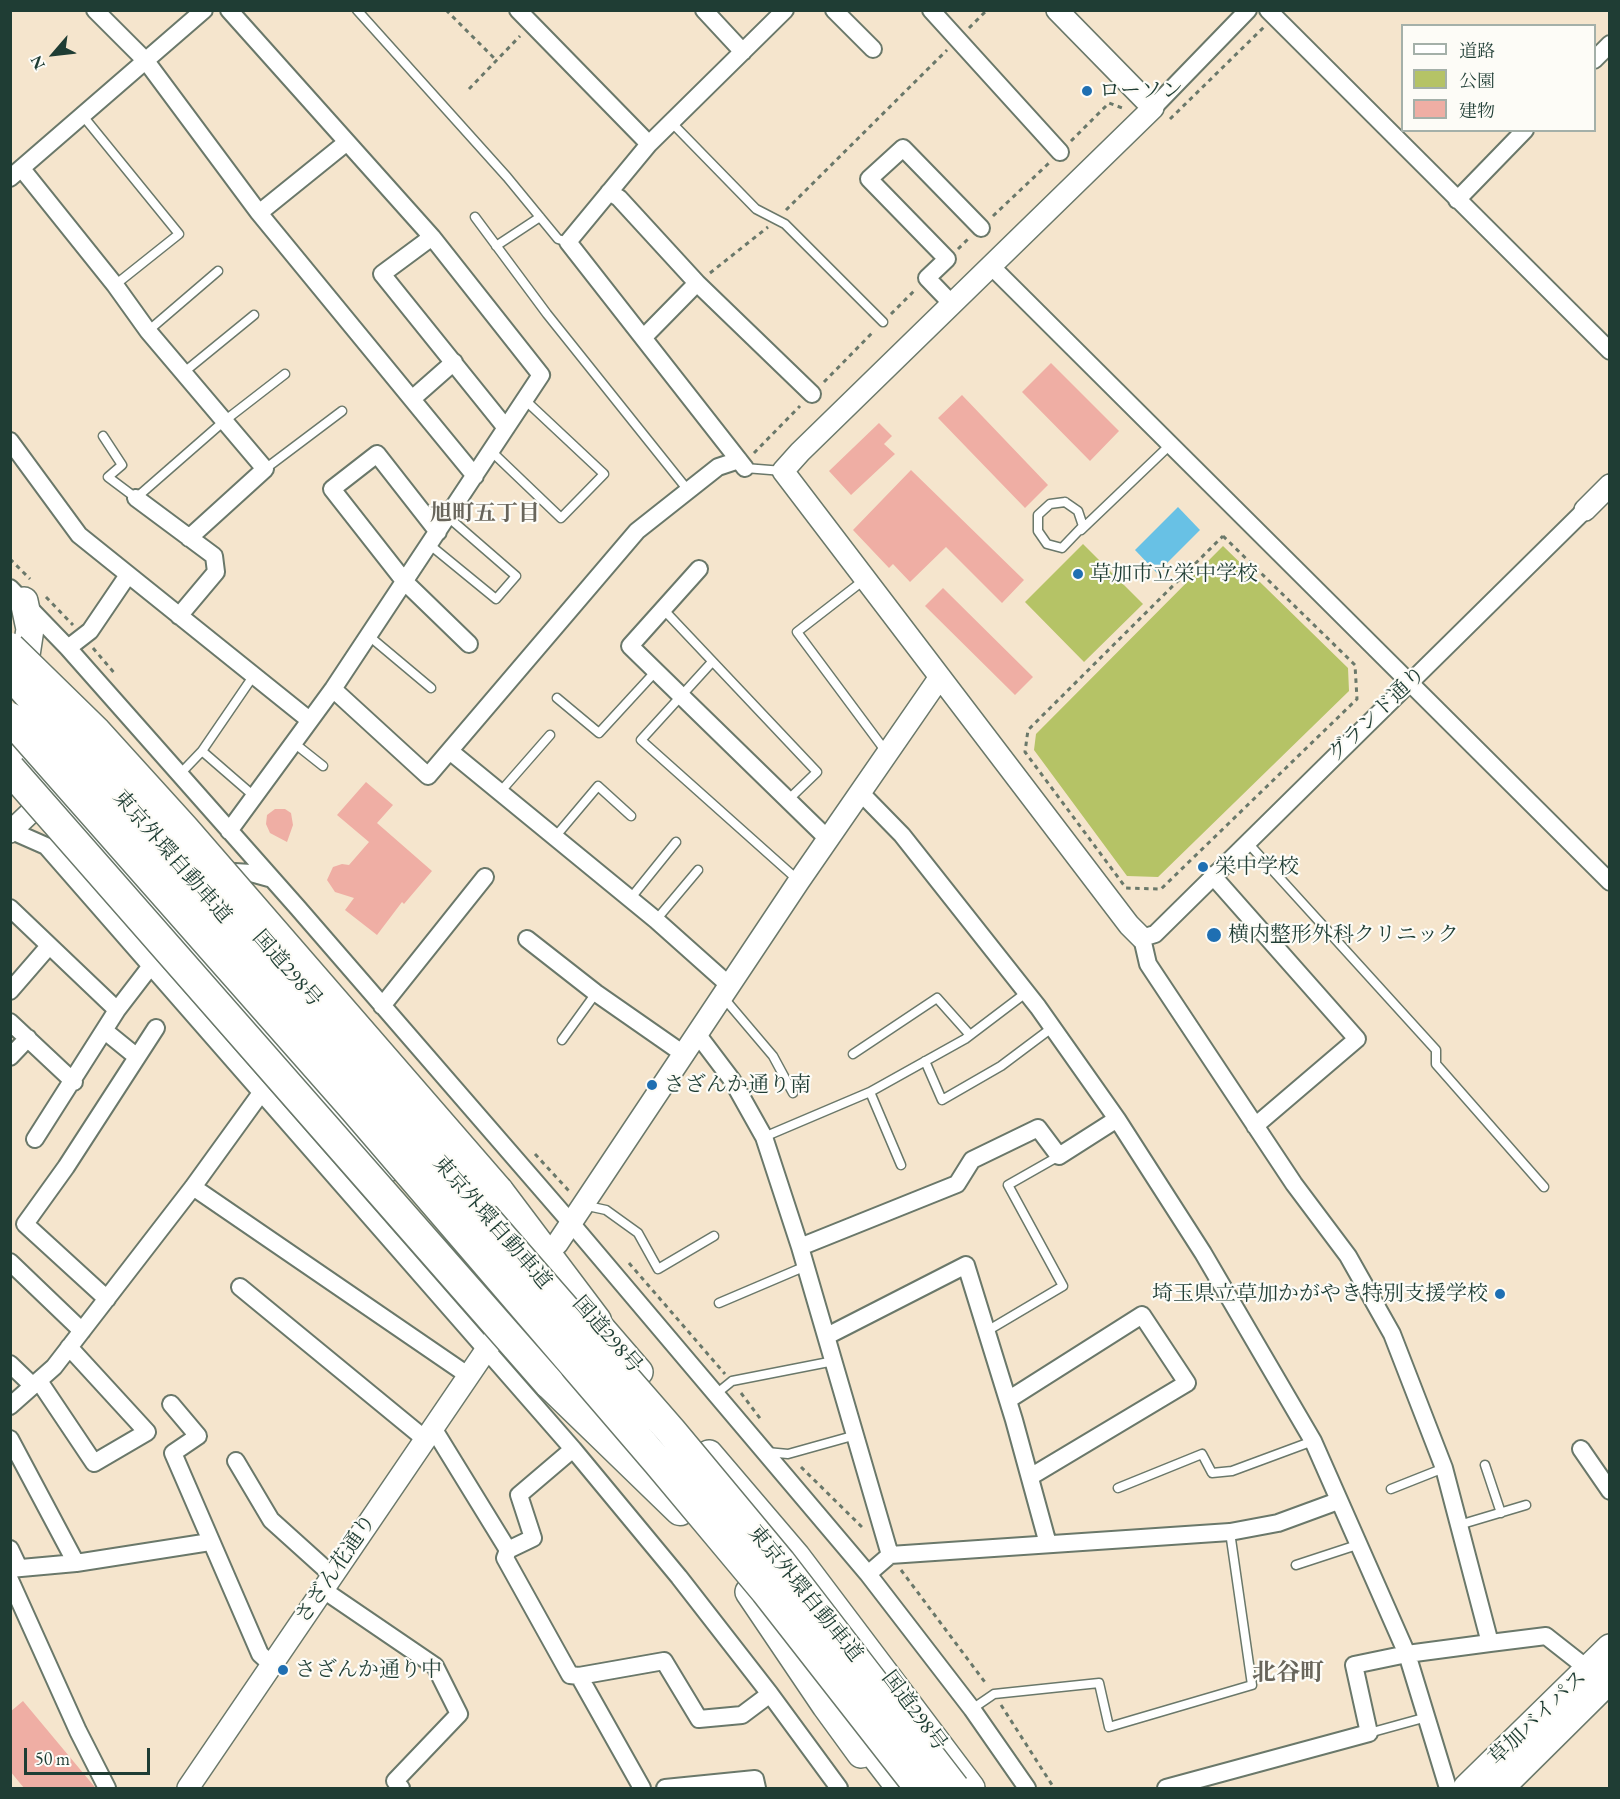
<!DOCTYPE html>
<meta charset="utf-8">
<style>
body{margin:0}
#map{position:relative;width:1620px;height:1799px;overflow:hidden;background:#f5e5cd;font-family:"EB Garamond","Noto Serif JP",serif}
canvas{display:block}
.frame{position:absolute;inset:0;border:12px solid #1f3d34;pointer-events:none}
.legend{position:absolute;left:1401px;top:24px;width:195px;height:108px;box-sizing:border-box;background:#fdfcf7;border:2px solid #a4b0a9;margin:0;padding:8px 10px;list-style:none;font-size:18px;color:#1f3d34}
.legend li{display:flex;align-items:center;gap:12px;height:30px}
.legend b{width:30px;border:2px solid #a4b0a9}
.north{position:absolute;left:24px;top:24px;width:60px;height:60px;-webkit-text-stroke:4px #fdfcf7;paint-order:stroke;rotate:242deg;font-size:16px;font-weight:700;line-height:24px;text-align:center;color:#1f3d34}
.north::after{content:'';display:block;margin:auto;width:21px;height:27px;background:#1f3d34;clip-path:polygon(50% 0,100% 100%,50% 72%,0 100%)}
.scale{position:absolute;left:24px;top:1748px;width:126px;height:27px;box-sizing:border-box;border:3px solid #1f3d34;border-top:0;padding-left:8px;font-size:18px;line-height:21px;white-space:nowrap;color:#1f3d34;-webkit-text-stroke:4px #fdfcf7;paint-order:stroke}
</style>
<div id="map">
<canvas width="1620" height="1799"></canvas>
<div class="frame"></div>
<ul class="legend">
<li><b style="height:8px;background:#fff"></b>道路</li>
<li><b style="height:16px;background:#b5c366"></b>公園</li>
<li><b style="height:16px;background:#efaea4"></b>建物</li>
</ul>
<div class="north">N</div>
<div class="scale">50 m</div>
</div>
<script>
const ctx = document.querySelector('canvas').getContext('2d');
ctx.lineJoin = 'round';
function fillPath(path, color) { ctx.fillStyle = color; ctx.fill(path, 'evenodd'); }
const shape = rows => new Path2D(rows.map(r => 'M' + r).join(''));
function stroke(path, color, width, dash) { ctx.strokeStyle = color; ctx.lineWidth = width; ctx.lineCap = dash ? 'butt' : 'round'; ctx.setLineDash(dash || []); ctx.stroke(path); }
function drawText(font, color, halo, rows, align = 'center') {
  ctx.font = font + ' "EB Garamond","Noto Serif JP",serif'; ctx.lineWidth = 4.5; ctx.setLineDash([]); ctx.textBaseline = 'middle'; ctx.strokeStyle = halo; ctx.fillStyle = color; for (const [text, x, y, turn = 0] of rows) {
    ctx.save(); ctx.translate(x, y); ctx.rotate((+turn || 0) * Math.PI / 180); ctx.textAlign = isNaN(turn) ? turn : align; if (halo) ctx.strokeText(text, 0, 0); ctx.fillText(text, 0, 0); ctx.restore();
  }
}
const green = shape([
 [1083,544,1143,604,1084,662,1025,602],
 [1223,546,1348,668,1349,691,1158,877,1127,876,1034,750,1036,734]
]);
const water = shape([
 [1178,507,1200,530,1157,573,1135,550]
]);
const building = shape([
 [1051,363,1119,431,1090,461,1022,392],
 [962,395,1048,485,1025,508,938,418],
 [879,423,892,436,884,444,895,454,851,495,829,471],
 [911,470,1024,580,1002,603,946,547,910,582,893,564,889,568,853,530],
 [943,588,1033,677,1015,695,925,606],
 [366,782,393,805,377,823,432,871,404,904,402,902,377,935,345,910,354,898,335,892,327,880,333,867,342,864,349,865,369,842,337,815],
 [275,809,285,809,291,813,293,825,287,842,270,833,266,824,267,815],
 [23,1701,94,1786,95,1788,24,1788,10,1771,10,1712]
]);
const path = shape([
 [446,10,496,60],
 [969,28,987,10],
 [469,89,520,36],
 [1170,119,1264,27],
 [1071,141,1109,103,1125,109],
 [786,210,947,50],
 [993,216,1049,163],
 [958,249,968,239],
 [710,273,768,227],
 [891,314,916,289],
 [824,382,874,331],
 [754,453,800,406],
 [1223,536,1355,665,1357,699,1161,889,1126,888,1025,752,1028,730,1223,536],
 [10,559,30,579],
 [46,597,73,625],
 [93,648,116,675],
 [535,1154,569,1191],
 [629,1263,725,1374],
 [741,1393,762,1421],
 [801,1467,865,1530],
 [901,1570,987,1685],
 [1001,1705,1054,1788]
]);
const service = shape([
 [357,10,507,177,558,239,568,242],
 [83,116,179,234,115,285],
 [672,123,756,209,785,224,883,322],
 [475,217,547,314,687,489],
 [496,246,540,217],
 [148,331,218,271],
 [183,373,254,315],
 [103,436,122,465,108,477,136,498,223,422,285,374],
 [491,451,561,518,604,474,525,400],
 [745,468,783,471],
 [265,469,342,411],
 [1065,502,1078,511,1083,526,1062,548,1047,544,1038,531,1038,515,1050,504,1065,502],
 [1081,530,1170,445],
 [430,545,496,599,516,576,448,517],
 [864,580,797,632,887,753],
 [663,609,817,772,788,800],
 [369,636,431,688],
 [712,662,641,740,799,881],
 [557,698,599,733,656,671],
 [294,743,323,766],
 [202,751,255,797],
 [180,774,202,751,254,675],
 [501,791,550,735],
 [555,837,598,786,631,816],
 [1247,842,1436,1050,1436,1064,1544,1187],
 [630,899,676,842],
 [656,920,698,870],
 [723,997,773,1056,793,1093],
 [562,1040,596,993],
 [853,1054,937,998,970,1035],
 [925,1061,942,1100,1001,1066,1053,1027],
 [870,1092,901,1165],
 [764,1137,870,1092,965,1039,1027,992],
 [583,1205,606,1210,638,1233,658,1269,714,1236],
 [719,1303,806,1266],
 [987,1331,1063,1286,1008,1185,1059,1156],
 [716,1394,732,1381,834,1361],
 [767,1452,788,1454,856,1435],
 [1485,1465,1501,1513],
 [1118,1488,1202,1454,1212,1473,1232,1471,1313,1441],
 [1391,1489,1444,1468],
 [1459,1525,1526,1505],
 [1296,1565,1357,1545],
 [972,1709,994,1694,1099,1683,1109,1727,1252,1685,1230,1532],
 [1369,1733,1427,1717]
]);
const minor = shape([
 [95,10,146,61,259,213,475,476],
 [229,10,432,237,541,375,333,689,229,831],
 [518,10,649,144],
 [704,10,743,52],
 [834,10,873,49],
 [931,10,1060,152],
 [1268,10,1610,351],
 [1594,60,1610,44],
 [1153,108,1248,10],
 [22,169,115,285,148,331,265,469,189,538],
 [10,178,204,10],
 [609,192,619,198,697,283,643,338],
 [1457,200,1525,130],
 [259,213,347,142],
 [432,237,382,274,506,428],
 [991,266,1610,882],
 [697,283,812,394],
 [952,304,927,278,947,259,869,179,903,148,981,228],
 [412,399,454,362],
 [10,441,79,535,308,719],
 [745,468,568,242,649,144,785,10],
 [136,498,214,556,216,572,179,616],
 [1585,510,1155,934,1142,938,1148,964,1294,1184,1348,1256,1392,1334,1444,1468,1490,1643,1546,1636,1588,1669],
 [438,532,377,454,332,489,405,582,469,644],
 [699,569,630,646,828,839],
 [10,588,68,648,298,908,571,1223,868,1574,972,1709,1027,1788],
 [68,648,90,631,128,575],
 [333,689,428,776,637,531,718,467,739,460],
 [451,752,656,920,730,986],
 [860,792,902,835,1038,1007,1117,1119,1203,1253,1313,1441,1407,1654,1448,1788],
 [12,831,46,846,573,1449,679,1577,770,1694,839,1788],
 [218,871,251,873,269,878],
 [1212,875,1357,1039,1255,1126],
 [10,908,117,1010],
 [527,939,596,993,685,1055],
 [10,991,49,946],
 [382,1006,485,877],
 [10,1022,74,1082],
 [105,1031,137,1057],
 [698,1035,732,1080,764,1137,800,1247,890,1555,868,1574],
 [10,1057,28,1038],
 [35,1139,117,1010,150,967],
 [193,1187,469,1376],
 [800,1247,957,1184,972,1160,1038,1128,1059,1156,1117,1119],
 [10,1262,82,1331],
 [240,1287,425,1439],
 [107,1299,25,1224,66,1167,156,1028],
 [827,1336,966,1265,1014,1420,1048,1544],
 [10,1364,33,1386],
 [39,1381,94,1463,147,1432,69,1347],
 [1008,1400,1142,1315,1187,1383,1030,1477],
 [171,1404,198,1436,173,1453,260,1654,271,1664],
 [10,1406,54,1367,193,1187,261,1093],
 [433,1428,508,1550,505,1558,570,1675,579,1676,642,1788],
 [10,1439,76,1563],
 [1581,1449,1610,1491],
 [236,1461,271,1520,332,1575],
 [10,1549,19,1568],
 [508,1550,533,1538,519,1495,573,1449],
 [890,1555,1230,1532,1278,1523,1338,1501],
 [10,1569,76,1563,210,1542],
 [10,1580,78,1731,107,1788],
 [322,1589,435,1666,459,1714,395,1781,401,1788],
 [579,1676,664,1661,699,1719,742,1715,770,1694],
 [665,1788,755,1779,757,1788],
 [1166,1788,1369,1733,1354,1665,1407,1654,1490,1643]
]);
const tertiary = shape([
 [1057,10,1153,108,800,452,783,471,1129,925,1142,938],
 [1585,510,1610,485],
 [10,832,50,794],
 [557,1244,799,881,940,677],
 [188,1788,495,1337]
]);
const trunk = shape([
 [24,601,30,629,24,668],
 [10,742,386,1169],
 [582,1306,639,1372],
 [709,1454,796,1556,971,1788],
 [749,1592,826,1706,861,1754],
 [857,1732,900,1788],
 [1467,1788,1610,1648],
 [1500,1788,1610,1679]
]);
const motorway = shape([
 [498,1191,596,1321],
 [549,1383,680,1510]
]);
const motorwayBridge = shape([
 [10,648,96,732,184,829,498,1191],
 [10,673,671,1431,780,1562,954,1788],
 [10,718,354,1108,658,1462,766,1591,920,1788],
 [10,769,549,1383]
]);
const markers = [
 [1087,91,6,"#1f6fb2"],
 [1078,574,6,"#1f6fb2"],
 [1203,867,6,"#1f6fb2"],
 [1214,935,8,"#1f6fb2"],
 [652,1085,6,"#1f6fb2"],
 [1500,1294,6,"#1f6fb2"],
 [283,1670,6,"#1f6fb2"]
];
const poiNames = [
 ["ローソン",1099,91],
 ["草加市立栄中学校",1090,574],
 ["栄中学校",1215,867],
 ["横内整形外科クリニック",1228,935],
 ["さざんか通り南",664,1085],
 ["埼玉県立草加かがやき特別支援学校",1488,1294,"right"],
 ["さざんか通り中",295,1670]
];
const streetNames = [
 ["グランド通り",1377,714,-44],
 ["東京外環自動車道",172,857,49],
 ["国道298号",287,969,49],
 ["東京外環自動車道",492,1223,49],
 ["国道298号",607,1335,49],
 ["さざん花通り",336,1569,-56],
 ["東京外環自動車道",805,1594,51],
 ["国道298号",914,1711,53],
 ["草加バイパス",1538,1718,-44]
];
const neighbourhoodNames = [
 ["旭町五丁目",485,514]
];
const quarterNames = [
 ["北谷町",1288,1673]
];
fillPath(green, '#b5c366');
fillPath(water, '#68c1e5');
fillPath(building, '#efaea4');
stroke(service, '#6a786a', 11);
stroke(minor, '#6a786a', 20);
stroke(tertiary, '#6a786a', 24);
stroke(trunk, '#6a786a', 30);
stroke(motorway, '#6a786a', 33);
stroke(path, '#6a786a', 3, [4.5, 4.5]);
stroke(service, '#fff', 8);
stroke(minor, '#fff', 16);
stroke(tertiary, '#fff', 21);
stroke(trunk, '#fff', 27);
stroke(motorway, '#fff', 30);
stroke(motorwayBridge, '#6a786a', 33, []);
stroke(motorwayBridge, '#fff', 30);
for (const [x, y, r, color] of markers) { const dot = new Path2D(); dot.arc(x, y, r, 0, 2 * Math.PI); ctx.fillStyle = color; ctx.fill(dot); stroke(dot, '#fdfcf7', 2); }
drawText('21px', '#1f3d34', '#fdfcf7', poiNames, 'left');
drawText('21px', '#1f3d34', '#fdfcf7', streetNames);
drawText('bold 22px', '#68655b', '#fdfcf7', neighbourhoodNames);
drawText('bold 24px', '#68655b', '#fdfcf7', quarterNames);
</script>
